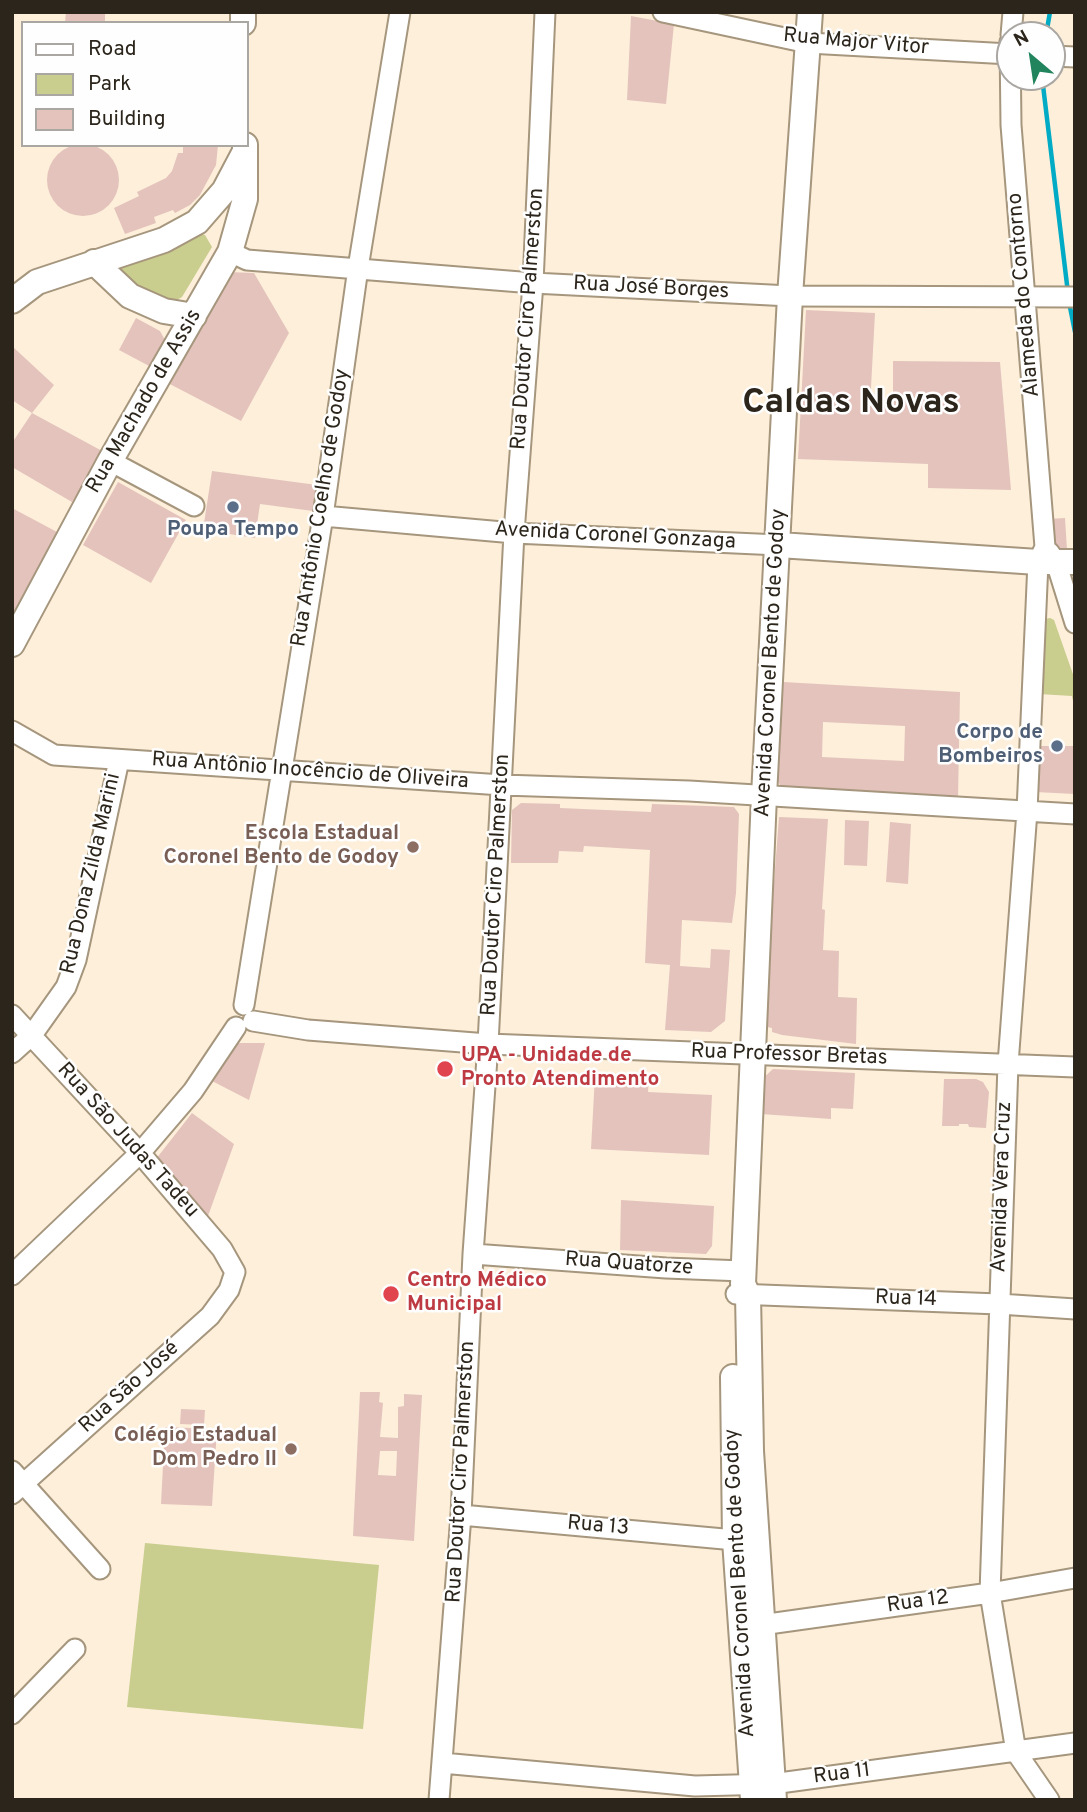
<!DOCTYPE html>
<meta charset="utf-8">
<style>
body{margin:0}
#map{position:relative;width:1087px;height:1812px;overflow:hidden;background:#fdefda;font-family:Overpass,sans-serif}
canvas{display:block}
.frame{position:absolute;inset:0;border:14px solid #2b251b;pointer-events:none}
.legend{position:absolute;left:21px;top:21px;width:228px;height:126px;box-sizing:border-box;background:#fefefe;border:2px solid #aaa7a3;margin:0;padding:9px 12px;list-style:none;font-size:21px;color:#2b251b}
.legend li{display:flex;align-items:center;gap:14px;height:35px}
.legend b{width:35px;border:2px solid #aaa7a3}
.north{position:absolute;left:996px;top:21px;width:70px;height:70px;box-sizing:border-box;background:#fefefe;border:2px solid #aaa7a3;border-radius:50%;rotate:331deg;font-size:19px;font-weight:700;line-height:28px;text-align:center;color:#2b251b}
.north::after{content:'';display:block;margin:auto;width:24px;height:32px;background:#21845d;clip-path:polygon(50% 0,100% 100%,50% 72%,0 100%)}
</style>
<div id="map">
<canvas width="1087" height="1812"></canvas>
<div class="frame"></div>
<ul class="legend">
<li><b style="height:9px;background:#fff"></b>Road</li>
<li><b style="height:19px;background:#c9cd8d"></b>Park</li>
<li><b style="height:19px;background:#e4c3bc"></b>Building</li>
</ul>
<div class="north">N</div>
</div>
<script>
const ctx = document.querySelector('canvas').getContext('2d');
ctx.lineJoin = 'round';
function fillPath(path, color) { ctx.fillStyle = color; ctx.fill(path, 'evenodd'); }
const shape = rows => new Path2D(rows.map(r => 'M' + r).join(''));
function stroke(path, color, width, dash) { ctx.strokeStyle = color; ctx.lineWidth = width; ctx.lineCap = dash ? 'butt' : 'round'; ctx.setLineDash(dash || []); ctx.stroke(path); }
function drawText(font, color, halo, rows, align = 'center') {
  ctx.font = font + ' Overpass,sans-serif'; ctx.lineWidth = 5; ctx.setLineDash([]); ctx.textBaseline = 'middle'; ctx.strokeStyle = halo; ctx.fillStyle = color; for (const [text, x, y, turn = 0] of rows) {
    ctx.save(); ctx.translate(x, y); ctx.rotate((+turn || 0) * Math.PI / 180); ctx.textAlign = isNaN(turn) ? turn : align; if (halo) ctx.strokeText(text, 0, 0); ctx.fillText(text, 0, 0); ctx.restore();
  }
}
const green = shape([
 [199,233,205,235,212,247,182,297,175,301,146,299,119,269,124,263],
 [1050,618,1054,620,1075,680,1075,711,1072,696,1039,694,1045,619],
 [145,1543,379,1565,363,1729,127,1707]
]);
const stream = shape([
 [1046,35,1050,12],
 [1042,77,1068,293],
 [1069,302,1075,332]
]);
const building = shape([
 [66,12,105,12,105,23,65,23],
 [631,16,674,24,666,104,627,100],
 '47 180a36 36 0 1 1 72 0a36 36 0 1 1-72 0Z',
 [183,145,218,145,216,165,200,195,190,205,175,213,173,210,154,217,156,223,125,234,114,208,139,196,137,192,166,178,172,171,178,153,183,153],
 [227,272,254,273,289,333,241,421,162,380],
 [806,310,875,313,870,406,893,405,893,361,1000,362,1011,490,928,488,928,464,798,459],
 [136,318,160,331,166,342,151,367,119,350],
 [12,346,54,385,32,413,12,400],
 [32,413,104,452,72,502,12,467,12,443],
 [212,471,317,485,313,511,260,504,255,538,203,530],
 [118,482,186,520,151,583,83,545],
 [12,508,57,532,12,621],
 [1065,518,1067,550,1059,550,1053,546,1048,519],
 [783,682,960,692,958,799,785,791,778,782],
 [823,722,905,726,904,761,822,757],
 [1037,746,1075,746,1075,794,1035,792],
 [521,803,560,804,560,808,651,812,652,804,734,807,739,814,736,893,732,923,682,920,680,966,710,968,711,949,730,950,725,1021,711,1032,665,1030,670,965,645,963,650,850,584,846,583,852,559,851,558,863,511,863,512,810],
 [779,817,828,819,822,909,825,910,823,950,839,951,838,997,857,998,856,1044,782,1035,772,1032,772,1028,767,1027,769,947],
 [845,820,869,821,867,866,844,865],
 [890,822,911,824,908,884,886,882],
 [235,1043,265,1043,249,1100,212,1081],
 [773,1069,855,1073,853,1109,831,1108,831,1119,761,1114,762,1079],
 [595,1075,649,1077,648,1092,712,1095,709,1155,591,1149],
 [944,1079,976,1079,983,1082,989,1092,986,1128,969,1127,968,1124,959,1124,959,1126,942,1126],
 [192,1113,234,1144,208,1216,156,1159],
 [621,1200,714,1206,712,1246,706,1254,620,1250],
 [360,1392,380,1392,379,1402,383,1403,380,1437,398,1438,398,1407,404,1406,404,1394,422,1395,414,1541,353,1536],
 [380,1451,397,1451,396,1476,378,1475],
 [181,1409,205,1410,204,1425,180,1424],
 [165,1427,217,1429,212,1506,161,1504]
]);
const minor = shape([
 [663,12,808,43,1010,54],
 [1011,35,1013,12],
 [1010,42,1011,125,1045,547,1038,562,1027,811,1008,1064,990,1593,1016,1752,1049,1800],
 [1052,56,1075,57],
 [230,252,247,260,533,283,790,296,1075,297],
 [110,461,194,506],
 [323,516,514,533,779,545],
 [1049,552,1056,562,1075,623],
 [12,731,54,755,502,785,689,791,1075,814],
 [244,1005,323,516,358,268,400,12],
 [12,1015,140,1153,222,1249,235,1272,229,1290,210,1316,12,1494],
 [253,1021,308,1030,488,1044,1075,1067],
 [12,1053,32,1035,66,987,76,960,119,760],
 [473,1254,666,1268,743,1271],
 [12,1275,140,1153,193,1091,236,1027],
 [736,1294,999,1304,1075,1309],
 [12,1471,100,1569],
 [461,1515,735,1540],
 [761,1625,990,1593,1075,1578],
 [12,1714,75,1649],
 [442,1763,695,1786,772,1784,1075,1743],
 [439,1800,461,1515,473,1254,488,1044,514,533,533,283,545,12]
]);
const major = shape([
 [243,12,243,23],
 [94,262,130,296,164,311,194,316],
 [12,301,37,282,164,240,197,222,224,191,243,155],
 [779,545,1038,562,1075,562],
 [12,644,110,461,230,252,245,199,245,145],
 [733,1377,735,1540,753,1800],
 [774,1800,751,1451,748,1295,743,1284,764,796,790,296,810,12]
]);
const markers = [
 [233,507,7,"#5c6f8a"],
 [1057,746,7,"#5c6f8a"],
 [413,847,7,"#8d6e63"],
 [445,1069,9,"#e0444e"],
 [391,1294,9,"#e0444e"],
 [291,1449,7,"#8d6e63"]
];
const streetNames = [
 ["Rua Major Vitor",856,43,5],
 ["Rua José Borges",651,289,3],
 ["Alameda do Contorno",1025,295,-95],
 ["Rua Doutor Ciro Palmerston",529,319,-86],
 ["Rua Machado de Assis",145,402,-60],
 ["Rua Antônio Coelho de Godoy",322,508,-81],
 ["Avenida Coronel Gonzaga",615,537,3],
 ["Avenida Coronel Bento de Godoy",772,663,-87],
 ["Rua Antônio Inocêncio de Oliveira",310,772,4],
 ["Rua Dona Zilda Marini",92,874,-77],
 ["Rua Doutor Ciro Palmerston",497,885,-87],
 ["Rua Professor Bretas",789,1056,2],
 ["Rua São Judas Tadeu",127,1141,48],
 ["Avenida Vera Cruz",1003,1187,-88],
 ["Rua Quatorze",629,1265,4],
 ["Rua 14",906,1300,2],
 ["Rua São José",130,1388,-42],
 ["Rua Doutor Ciro Palmerston",462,1472,-87],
 ["Rua 13",598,1527,5],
 ["Avenida Coronel Bento de Godoy",741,1583,-93],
 ["Rua 12",918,1603,-8],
 ["Rua 11",842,1775,-7]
];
const serviceNames = [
 ["Poupa Tempo",233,531],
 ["Corpo de",1043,734,"right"],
 ["Bombeiros",1043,758,"right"]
];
const educationNames = [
 ["Escola Estadual",399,835],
 ["Coronel Bento de Godoy",399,859],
 ["Colégio Estadual",277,1437],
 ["Dom Pedro II",277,1461]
];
const healthNames = [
 ["UPA - Unidade de",461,1057],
 ["Pronto Atendimento",461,1081],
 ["Centro Médico",407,1282],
 ["Municipal",407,1306]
];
const townNames = [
 ["Caldas Novas",851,405]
];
fillPath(green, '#c9cd8d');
stroke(stream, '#02abc5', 4.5);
fillPath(building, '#e4c3bc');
stroke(minor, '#a5967d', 23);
stroke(major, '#a5967d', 28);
stroke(minor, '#fff', 19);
stroke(major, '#fff', 24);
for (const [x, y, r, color] of markers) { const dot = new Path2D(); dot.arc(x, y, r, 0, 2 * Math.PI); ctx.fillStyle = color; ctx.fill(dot); stroke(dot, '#fefefe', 2.5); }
drawText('21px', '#2b251b', '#fefefe', streetNames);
drawText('bold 21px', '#4e5e75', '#fefefe', serviceNames);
drawText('bold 21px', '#785e54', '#fefefe', educationNames, 'right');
drawText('bold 21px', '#be3a42', '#fefefe', healthNames, 'left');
drawText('bold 35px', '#2b251b', '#fefefe', townNames);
</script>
